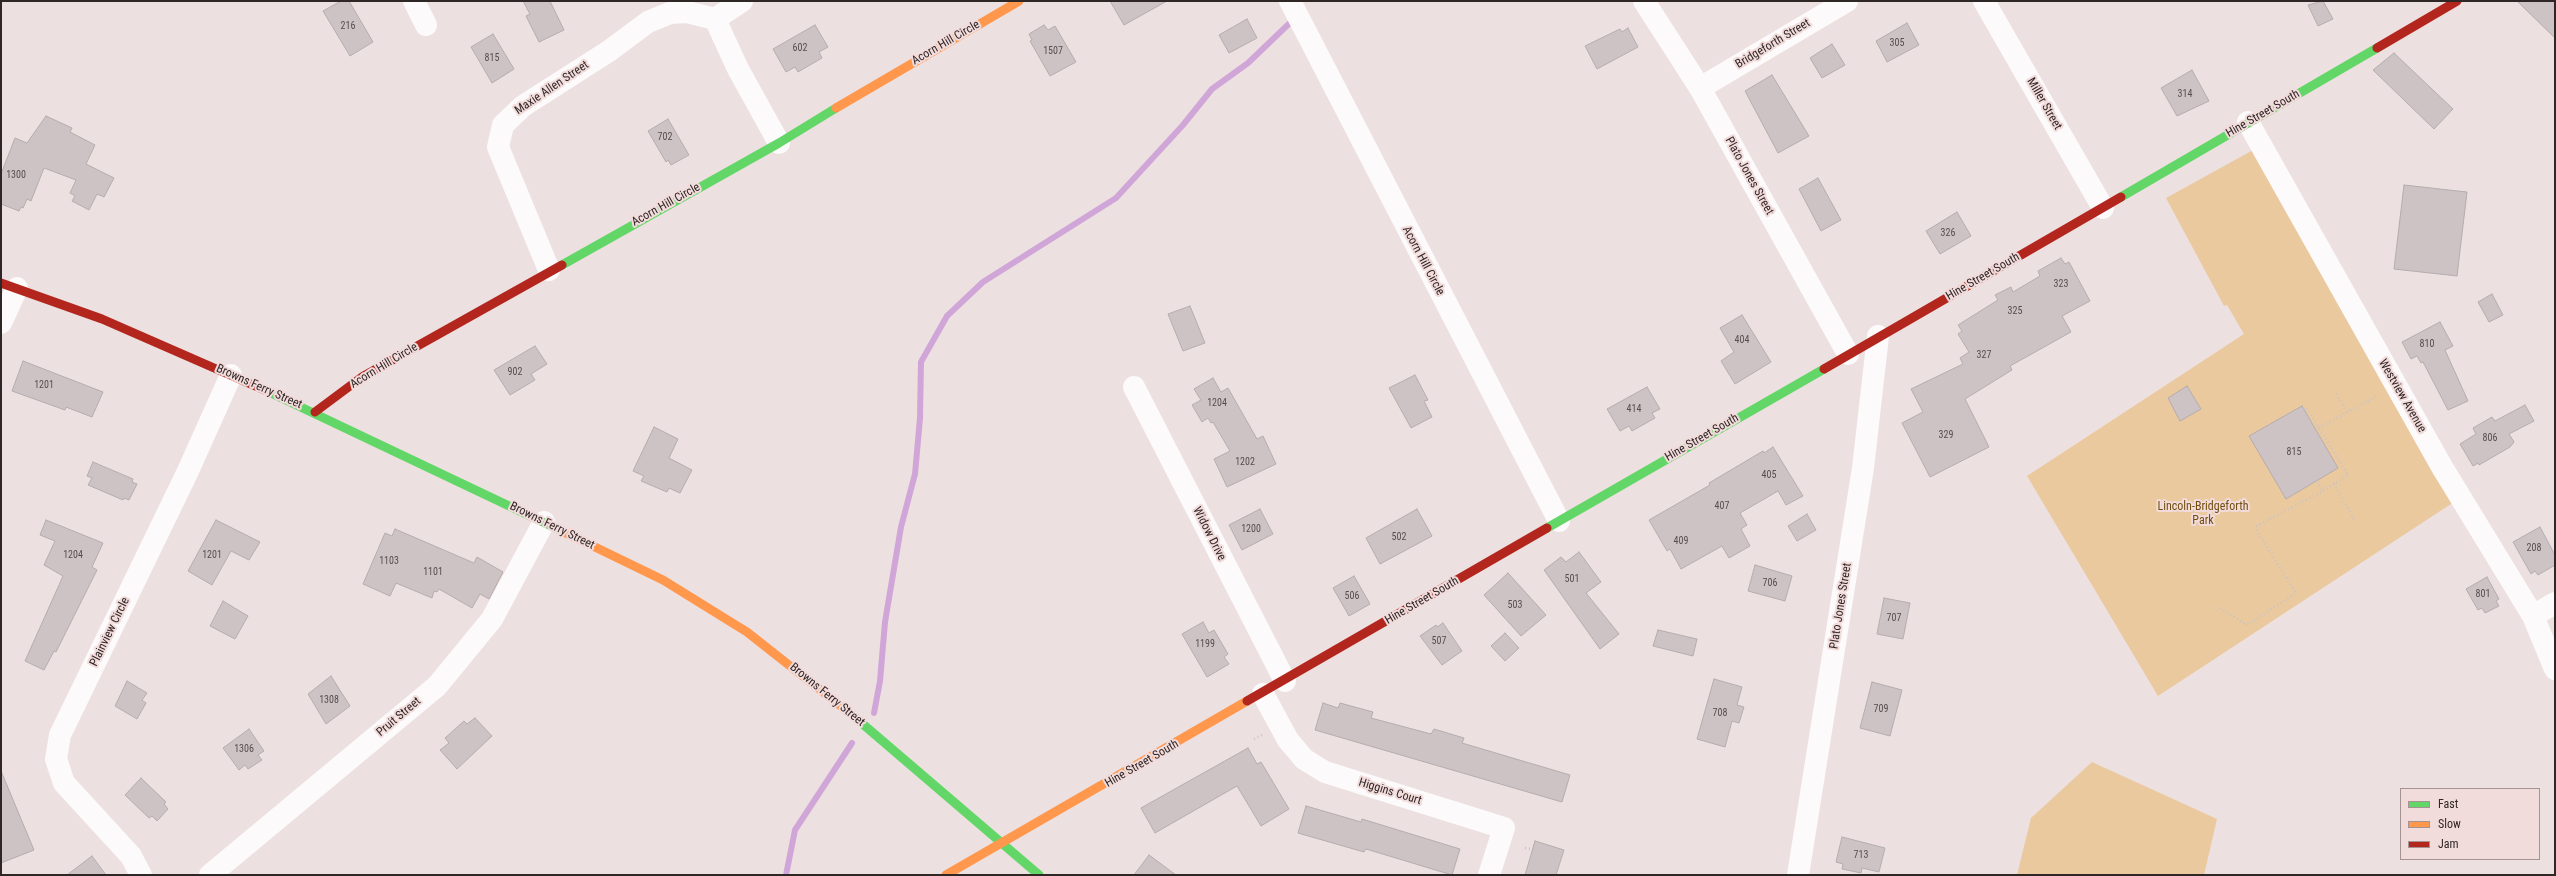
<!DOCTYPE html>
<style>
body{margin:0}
#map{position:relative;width:2556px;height:876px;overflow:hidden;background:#ede0e0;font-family:"Roboto Condensed",sans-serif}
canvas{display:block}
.frame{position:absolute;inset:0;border:2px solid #2f2626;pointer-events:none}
.legend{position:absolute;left:2400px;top:788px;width:140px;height:72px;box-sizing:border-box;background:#f2dbdb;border:1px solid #a49393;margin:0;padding:5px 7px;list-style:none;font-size:12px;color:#2f2626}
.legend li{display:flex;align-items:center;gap:8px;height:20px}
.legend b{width:20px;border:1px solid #a49393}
</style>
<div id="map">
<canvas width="2556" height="876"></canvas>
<div class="frame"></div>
<ul class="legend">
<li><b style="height:5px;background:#63d668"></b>Fast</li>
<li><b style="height:5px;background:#ff974d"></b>Slow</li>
<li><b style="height:5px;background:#b3261e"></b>Jam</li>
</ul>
</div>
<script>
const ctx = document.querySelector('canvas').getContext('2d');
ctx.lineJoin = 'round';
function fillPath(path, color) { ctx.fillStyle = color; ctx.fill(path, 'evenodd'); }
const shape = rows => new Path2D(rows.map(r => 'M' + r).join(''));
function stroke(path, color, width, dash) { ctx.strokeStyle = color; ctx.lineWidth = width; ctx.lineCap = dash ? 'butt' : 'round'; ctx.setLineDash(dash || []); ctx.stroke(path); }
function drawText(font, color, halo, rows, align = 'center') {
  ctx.font = font + ' "Roboto Condensed",sans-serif'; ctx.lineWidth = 4; ctx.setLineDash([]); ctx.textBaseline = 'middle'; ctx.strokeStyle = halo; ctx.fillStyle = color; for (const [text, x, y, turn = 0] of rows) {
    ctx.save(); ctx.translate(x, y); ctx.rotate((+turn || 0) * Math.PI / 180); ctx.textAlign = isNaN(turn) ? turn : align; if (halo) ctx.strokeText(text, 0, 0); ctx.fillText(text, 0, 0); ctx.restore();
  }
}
const green = shape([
 [2255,149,2454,502,2158,696,2027,476,2244,334,2227,305,2224,306,2166,198],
 [2092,762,2217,819,2204,875,2017,875,2031,818]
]);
const stream = shape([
 [874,713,880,681,885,622,901,527,915,474,920,418,921,362,947,316,983,282,1116,198,1183,125,1212,89,1248,63,1295,18],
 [786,875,795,830,852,743]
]);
const building = shape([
 [341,1,349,1,373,42,350,56,323,11,341,1],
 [523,1,550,1,564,30,539,42,526,16,530,14,523,1],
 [1110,1,1167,1,1124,25,1110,1],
 [2323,1,2333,19,2318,26,2308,5,2323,1],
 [2517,1,2555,1,2555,38,2517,1],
 [1247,19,1257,38,1229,53,1219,35,1247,19],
 [1907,23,1919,45,1887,62,1876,41,1907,23],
 [815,25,828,47,819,52,822,58,798,72,795,67,786,72,773,49,815,25],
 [1044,25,1048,30,1055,26,1076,62,1050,76,1030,41,1032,40,1029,34,1044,25],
 [1628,28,1638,47,1597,69,1585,46,1620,29,1622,32,1628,28],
 [493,34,514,69,492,83,471,47,493,34],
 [1832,44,1845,65,1822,78,1810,58,1832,44],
 [2394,53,2453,109,2434,129,2373,70,2394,53],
 [2192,70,2209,101,2177,116,2161,88,2192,70],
 [1772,75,1809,136,1778,153,1745,91,1772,75],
 [46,116,72,128,70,132,95,145,86,164,114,178,104,197,97,194,89,210,72,201,75,196,70,193,76,180,44,168,31,201,27,199,23,208,21,207,19,211,1,204,1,174,15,138,27,143,46,116],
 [668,119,689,155,671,165,668,160,666,162,648,131,668,119],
 [1818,178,1841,220,1821,231,1799,189,1818,178],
 [2404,185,2467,192,2457,276,2394,269,2404,185],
 [1957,212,1971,236,1940,254,1926,231,1957,212],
 [2061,258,2065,264,2069,262,2090,301,2062,316,2071,332,2010,366,2012,370,1965,399,1989,447,1930,477,1902,423,1923,412,1911,389,1963,364,1960,358,1969,352,1958,334,1962,331,1958,325,1998,300,1995,295,2011,287,2013,292,2040,276,2038,271,2061,258],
 [2492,294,2503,315,2489,322,2478,302,2492,294],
 [1190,306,1205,343,1183,351,1168,314,1190,306],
 [1742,315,1771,362,1735,384,1721,361,1734,352,1720,328,1742,315],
 [2440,322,2453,346,2445,350,2468,401,2448,410,2423,362,2421,363,2417,356,2411,359,2402,342,2440,322],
 [535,346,547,364,531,374,535,380,510,395,494,370,535,346],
 [23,361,103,392,92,417,66,407,65,410,12,391,23,361],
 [1415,375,1428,400,1424,401,1432,417,1411,428,1389,388,1415,375],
 [1213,378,1221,392,1228,388,1257,439,1263,436,1276,464,1227,487,1214,459,1230,451,1213,422,1211,423,1208,418,1202,422,1192,405,1201,400,1194,389,1213,378],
 [2187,386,2201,409,2180,421,2168,398,2187,386],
 [1647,387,1660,409,1652,413,1655,418,1632,431,1629,426,1620,431,1607,409,1647,387],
 [2525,405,2534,421,2509,434,2514,442,2510,447,2479,465,2478,463,2473,466,2460,444,2476,434,2473,428,2492,417,2495,421,2525,405],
 [2302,406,2338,468,2286,499,2249,436,2302,406],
 [654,427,678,439,669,458,692,470,680,493,669,488,667,492,641,481,644,476,633,471,654,427],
 [1773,447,1803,496,1786,505,1778,491,1740,513,1747,525,1741,529,1750,546,1729,558,1722,546,1681,569,1670,549,1667,551,1649,520,1710,485,1709,483,1763,451,1764,453,1773,447],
 [93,462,133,479,132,482,137,484,129,500,124,498,123,500,88,485,92,478,87,476,93,462],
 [1260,509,1273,534,1242,550,1229,525,1260,509],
 [1417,509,1432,536,1380,564,1366,538,1417,509],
 [1807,514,1816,530,1797,541,1788,526,1807,514],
 [46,520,103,543,92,567,97,570,56,652,54,651,44,670,25,661,63,576,44,565,55,541,40,535,46,520],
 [216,520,260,542,249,560,231,551,212,585,188,571,216,520],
 [2540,527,2555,555,2555,565,2538,575,2535,571,2531,574,2513,542,2540,527],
 [395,529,474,563,477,557,503,572,489,599,480,594,472,608,439,589,437,592,434,591,432,598,396,583,390,596,363,584,385,533,392,536,395,529],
 [1579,552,1601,582,1586,593,1619,634,1600,649,1544,570,1561,557,1566,562,1579,552],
 [1755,565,1792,576,1785,601,1748,591,1755,565],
 [1508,573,1546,615,1521,636,1484,595,1508,573],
 [1354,576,1370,604,1349,616,1333,588,1354,576],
 [2487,577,2499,599,2496,601,2499,606,2485,613,2482,608,2478,610,2466,589,2487,577],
 [1884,598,1910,603,1903,639,1877,634,1884,598],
 [223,601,248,616,235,639,210,626,223,601],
 [1203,622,1209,633,1214,630,1228,654,1224,657,1229,664,1207,677,1182,634,1203,622],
 [1443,623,1462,651,1442,665,1420,636,1436,625,1437,627,1443,623],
 [1658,630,1697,639,1693,656,1653,646,1658,630],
 [1505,633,1519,648,1505,661,1491,646,1505,633],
 [331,676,350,706,326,724,308,694,331,676],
 [1714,679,1742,687,1737,705,1744,707,1739,723,1732,721,1725,747,1697,739,1714,679],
 [127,681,147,693,142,700,146,703,137,719,115,706,127,681],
 [1872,682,1902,690,1890,736,1860,728,1872,682],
 [1323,703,1338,708,1340,703,1373,712,1371,718,1431,734,1434,729,1464,738,1462,743,1570,775,1562,802,1315,730,1323,703],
 [475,718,492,736,457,769,440,750,449,743,445,738,464,721,467,724,475,718],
 [249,729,264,751,258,755,262,760,248,769,245,765,239,770,223,748,249,729],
 [1248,748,1257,764,1261,762,1289,809,1261,826,1237,786,1155,833,1141,808,1248,748],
 [1,771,34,850,1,863,1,771],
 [141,778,166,802,164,804,168,809,157,821,152,816,149,818,125,795,141,778],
 [1306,806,1361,822,1362,819,1460,849,1452,875,1366,849,1364,852,1298,833,1306,806],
 [1842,837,1885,848,1879,872,1862,868,1861,873,1842,869,1843,864,1836,862,1842,837],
 [1535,841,1564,850,1556,875,1525,875,1535,841],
 [1149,855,1176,875,1134,875,1149,855],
 [92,856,106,875,67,875,92,856]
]);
const path = shape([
 [2336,394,2347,412],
 [2304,409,2306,407,2348,475,2334,484],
 [2319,428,2378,395],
 [2317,481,2323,491,2334,484,2355,521],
 [2220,608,2247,625,2296,593,2257,531,2257,526,2323,491],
 [1254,739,1262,735],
 [1525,848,1531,849]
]);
const street = shape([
 [414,1,426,25],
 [1290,1,1559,521],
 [1644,1,1700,88,1848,354],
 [1984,1,2103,208],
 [715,19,738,69,779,143],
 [1700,88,1847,1],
 [2248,122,2442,467,2533,616,2555,669],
 [549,270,498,147,503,125,523,106,609,51,648,22,670,13,687,12,715,19,742,1],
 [1,323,17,288],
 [1134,387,1285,681],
 [2533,616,2555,603],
 [1263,694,1288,740,1304,759,1325,772,1504,828,1489,875],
 [141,875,131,856,64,783,56,759,60,735,188,471,231,375],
 [210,875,437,686,492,619,544,522],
 [1798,875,1863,468,1878,336]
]);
const fast = shape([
 [2121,197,2377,48],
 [562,265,779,143,836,108],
 [269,392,566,533],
 [1547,528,1824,369],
 [851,714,1039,875]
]);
const slow = shape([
 [836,108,1019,1],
 [566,533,663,580,747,632,851,714],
 [946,875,1247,701]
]);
const jam = shape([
 [2377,48,2457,1],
 [1,283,102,319,269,392],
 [1824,369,2121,197],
 [315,412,362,377,562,265],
 [1247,701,1547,528]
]);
const numberNames = [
 ["216",348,26],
 ["305",1897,43],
 ["602",800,48],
 ["1507",1053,51],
 ["815",492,58],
 ["314",2185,94],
 ["702",665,137],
 ["1300",16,175],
 ["326",1948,233],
 ["323",2061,284],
 ["325",2015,311],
 ["404",1742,340],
 ["810",2427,344],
 ["327",1984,355],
 ["902",515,372],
 ["1201",44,385],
 ["1204",1217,403],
 ["414",1634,409],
 ["329",1946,435],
 ["806",2490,438],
 ["815",2294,452],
 ["1202",1245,462],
 ["405",1769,475],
 ["407",1722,506],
 ["1200",1251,529],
 ["502",1399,537],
 ["409",1681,541],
 ["208",2534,548],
 ["1204",73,555],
 ["1201",212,555],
 ["1103",389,561],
 ["1101",433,572],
 ["501",1572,579],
 ["706",1770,583],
 ["801",2483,594],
 ["506",1352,596],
 ["503",1515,605],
 ["707",1894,618],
 ["507",1439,641],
 ["1199",1205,644],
 ["1308",329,700],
 ["709",1881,709],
 ["708",1720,713],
 ["1306",244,749],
 ["713",1861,855]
];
const streetNames = [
 ["Acorn Hill Circle",946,43,-30],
 ["Bridgeforth Street",1773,44,-31],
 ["Maxie Allen Street",552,88,-34],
 ["Miller Street",2044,104,60],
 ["Hine Street South",2263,114,-30],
 ["Plato Jones Street",1749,176,61],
 ["Acorn Hill Circle",666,205,-29],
 ["Acorn Hill Circle",1423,261,62],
 ["Hine Street South",1983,277,-30],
 ["Acorn Hill Circle",384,366,-31],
 ["Browns Ferry Street",259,387,24],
 ["Westview Avenue",2402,396,60],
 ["Hine Street South",1702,438,-30],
 ["Browns Ferry Street",552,526,26],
 ["Widow Drive",1209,534,63],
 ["Hine Street South",1422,601,-30],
 ["Plato Jones Street",1841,606,-81],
 ["Plainview Circle",110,632,-64],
 ["Browns Ferry Street",827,695,39],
 ["Pruit Street",399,717,-40],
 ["Hine Street South",1142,764,-30],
 ["Higgins Court",1390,792,17]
];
const parkNames = [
 ["Lincoln-Bridgeforth",2203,507],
 ["Park",2203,521]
];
fillPath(green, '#eac99f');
stroke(stream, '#d0a6d8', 6);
fillPath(building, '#cdc3c5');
stroke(building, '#b5acad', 1);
stroke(path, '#c8c4c4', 2.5, [1, 3]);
stroke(street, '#fcfafa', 22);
stroke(fast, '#63d668', 9);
stroke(slow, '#ff974d', 9);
stroke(jam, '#b3261e', 9);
drawText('10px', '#564d4e', null, numberNames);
drawText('12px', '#2f2626', '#f2dbdb', streetNames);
drawText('12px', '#714e0e', '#f2dbdb', parkNames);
</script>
